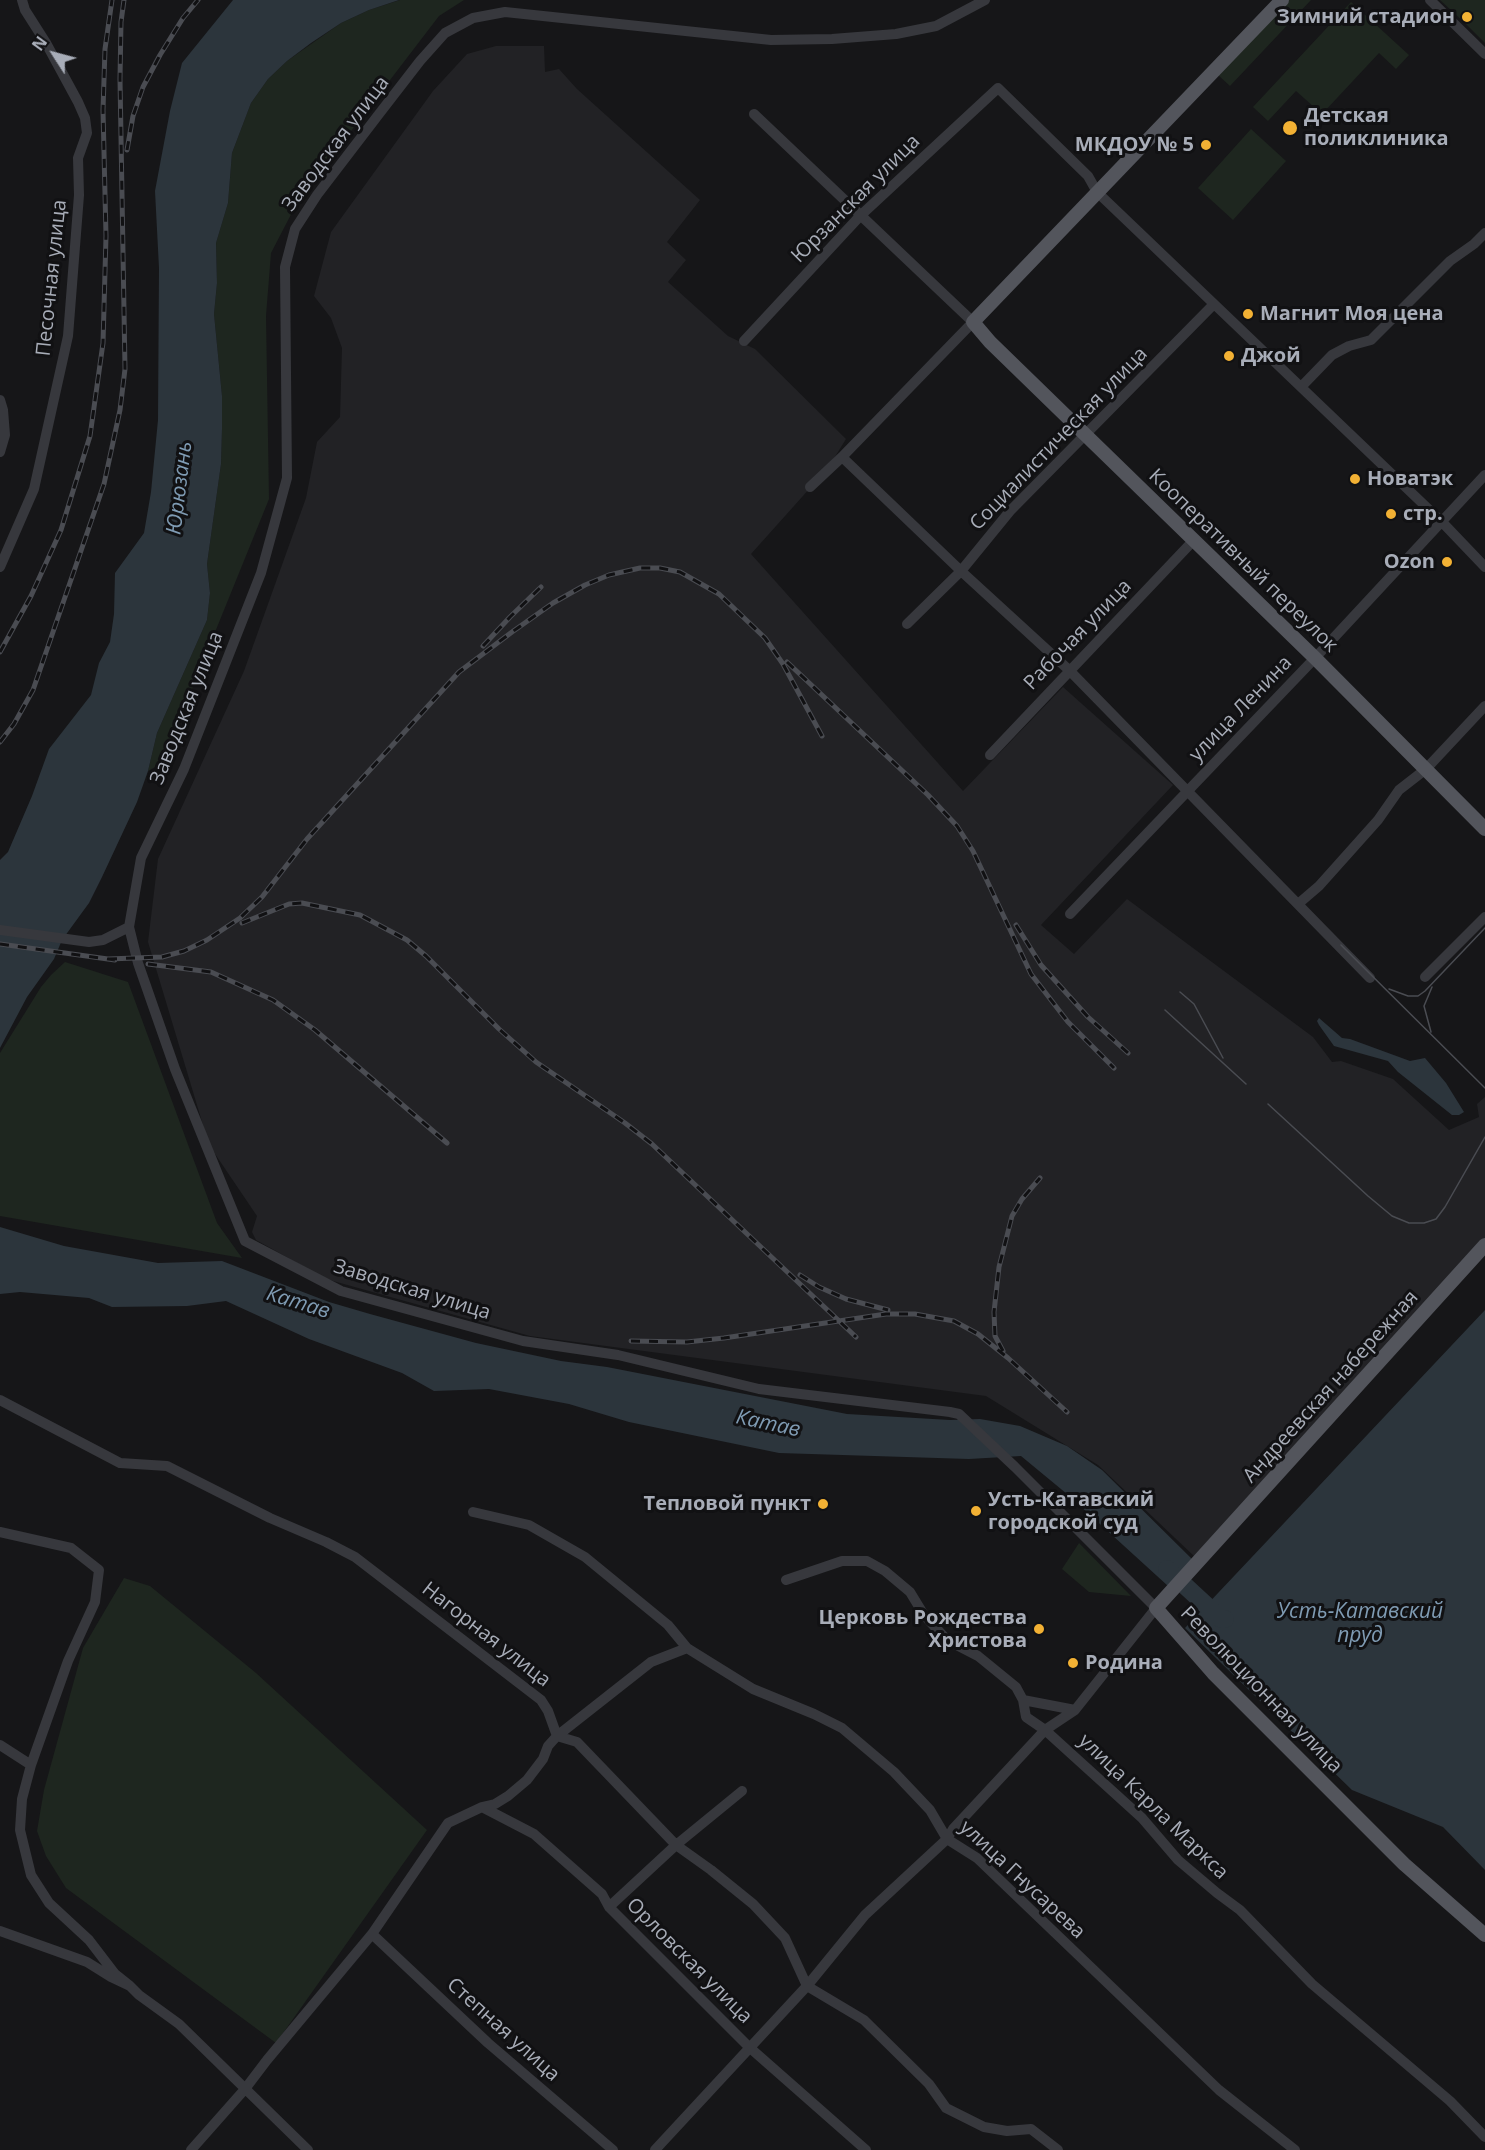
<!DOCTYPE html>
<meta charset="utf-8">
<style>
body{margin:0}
#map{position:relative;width:1485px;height:2150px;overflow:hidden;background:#161618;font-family:"Open Sans",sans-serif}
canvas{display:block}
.north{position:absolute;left:24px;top:24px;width:60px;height:60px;-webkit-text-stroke:4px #111113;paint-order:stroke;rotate:306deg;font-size:16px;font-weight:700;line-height:24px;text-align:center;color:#a8adb8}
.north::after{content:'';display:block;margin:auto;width:21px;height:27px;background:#a8adb8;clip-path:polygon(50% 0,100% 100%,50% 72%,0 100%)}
</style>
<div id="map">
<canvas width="1485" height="2150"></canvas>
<div class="north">N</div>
</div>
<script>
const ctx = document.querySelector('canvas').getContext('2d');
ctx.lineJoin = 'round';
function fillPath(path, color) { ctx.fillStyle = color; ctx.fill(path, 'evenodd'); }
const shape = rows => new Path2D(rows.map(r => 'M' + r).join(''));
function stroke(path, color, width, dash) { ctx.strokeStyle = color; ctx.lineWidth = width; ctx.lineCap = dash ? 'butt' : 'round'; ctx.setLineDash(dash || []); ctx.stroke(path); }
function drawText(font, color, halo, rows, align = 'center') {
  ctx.font = font + ' "Open Sans",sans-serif'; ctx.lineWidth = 6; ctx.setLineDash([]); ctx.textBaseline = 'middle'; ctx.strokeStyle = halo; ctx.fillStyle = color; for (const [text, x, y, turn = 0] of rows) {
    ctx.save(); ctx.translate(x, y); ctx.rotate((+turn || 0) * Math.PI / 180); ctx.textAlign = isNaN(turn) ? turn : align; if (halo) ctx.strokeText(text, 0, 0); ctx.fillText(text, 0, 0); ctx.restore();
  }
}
const built = shape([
 [496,46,544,46,545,72,559,69,577,89,700,200,667,242,686,260,668,282,728,336,755,349,846,439,828,468,751,554,963,791,1063,687,1173,785,1041,925,1074,954,1127,899,1313,1037,1332,1062,1341,1061,1393,1079,1449,1130,1479,1117,1477,1104,1485,1097,1485,1242,1195,1557,1098,1465,986,1396,530,1336,326,1279,256,1240,252,1232,257,1216,209,1145,148,942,158,859,244,671,306,498,317,442,340,417,342,348,331,318,314,296,331,232,433,91,467,54]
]);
const green = shape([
 [400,0,464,0,439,16,299,199,271,253,266,316,269,499,162,763,148,771,157,733,207,620,210,593,207,564,221,464,222,429,222,396,214,314,217,283,216,243,228,203,232,153,251,103,268,79,287,61,341,23,369,10],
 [1289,0,1311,0,1230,86,1218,75],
 [1440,0,1485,0,1485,43,1468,26],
 [1351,2,1409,55,1396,69,1379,53,1310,127,1303,120,1314,107,1296,91,1268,121,1253,107],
 [1251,129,1286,161,1233,220,1198,188],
 [65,962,128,982,217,1223,242,1258,0,1216,0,1053,41,987,51,975],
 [1079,1543,1131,1596,1089,1592,1062,1569],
 [124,1578,150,1586,256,1673,427,1830,276,2043,66,1888,46,1856,37,1831,44,1790,83,1648]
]);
const water = shape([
 [233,0,399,0,369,10,341,23,311,43,287,61,268,79,251,103,232,153,228,203,216,243,217,283,214,314,222,396,222,429,221,464,207,564,210,593,207,620,157,733,148,771,137,802,102,877,89,903,62,940,54,959,27,997,0,1048,0,860,8,852,32,796,49,749,91,695,99,663,110,642,114,614,115,573,144,533,151,492,158,420,159,268,155,191,170,111,182,63],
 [1319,1018,1342,1038,1350,1039,1410,1061,1425,1058,1446,1083,1464,1112,1459,1115,1452,1115,1398,1072,1388,1061,1334,1046,1319,1025,1317,1021],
 [0,1227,64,1246,158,1263,222,1261,329,1302,370,1314,476,1343,561,1361,607,1367,847,1414,950,1420,980,1419,1020,1426,1067,1446,1102,1470,1193,1560,1168,1586,1067,1494,1021,1456,969,1459,779,1453,629,1422,569,1404,489,1389,434,1391,402,1373,309,1339,226,1301,187,1306,112,1307,89,1298,20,1292,0,1294],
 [1485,1310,1485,1870,1443,1827,1352,1790,1185,1628]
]);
const river = shape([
 [1167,1569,1221,1619,1225,1619]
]);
const minor = shape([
 [1430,0,1485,54],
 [754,114,973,322,842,457,810,487],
 [744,341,860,216,998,88,1088,176,1097,192,1442,522,1485,567],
 [1301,387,1332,355,1349,346,1371,340,1450,261,1474,244,1485,233],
 [0,400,3,410,5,435,0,452],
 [842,457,961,571,1069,670,1370,978],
 [0,567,34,489,68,336,79,195,78,158,87,133,85,118,78,102,46,43,25,10,22,0],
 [907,624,961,571,1010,511,1213,305],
 [990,755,1193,541],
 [1298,904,1319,886,1378,820,1399,790,1426,769,1485,706],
 [1070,914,1315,658,1485,475],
 [0,930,89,942,103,940,129,927],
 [1425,977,1485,917],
 [0,1400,120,1463,167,1466,270,1518,326,1542,355,1557,541,1700,548,1711,557,1736,577,1742,676,1845,711,1870,753,1904,785,1938,807,1986,864,2020,929,2084,946,2108,984,2127,1007,2131,1031,2129,1058,2150],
 [473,1512,529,1525,585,1557,668,1625,687,1648,753,1689,814,1714,842,1728,894,1772,930,1810,947,1839,977,1858,1219,2090,1295,2150],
 [0,1532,71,1548,99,1570,95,1602,68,1661,31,1765,22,1799,20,1830,31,1875,49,1903,89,1940,115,1974,130,1986],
 [786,1580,842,1561,867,1561,885,1571,910,1592,924,1615,947,1640,978,1656,1016,1687,1023,1700,1026,1717,1045,1730,1142,1818,1178,1860,1217,1893,1240,1910,1312,1984,1450,2101,1485,2137],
 [1023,1700,1075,1710],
 [0,1745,31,1765],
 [482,1807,534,1834,602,1894,609,1907,749,2047,866,2150],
 [609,1907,676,1845,742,1791],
 [0,1931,87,1962,111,1977,130,1986,139,1995,179,2024,308,2150],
 [372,1934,488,2043,613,2150],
 [191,2150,245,2089,267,2060,372,1934,448,1823,482,1807,495,1804,508,1796,527,1780,543,1759,548,1746,557,1736,651,1662,687,1648],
 [655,2150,807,1986,865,1915,947,1839,953,1829,1045,1730,1075,1710,1156,1608,1015,1467,959,1414,950,1412,759,1389,618,1355,523,1341,341,1291,245,1241,175,1069,138,963,129,927,141,858,184,769,261,573,287,478,285,267,295,229,317,195,379,114,420,61,445,33,473,18,505,12,771,40,832,39,896,34,936,26,985,0]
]);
const major = shape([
 [1282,0,973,322,990,342,1315,658,1485,829],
 [1485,1245,1156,1608,1213,1673,1404,1864,1485,1935]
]);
const tram = shape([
 [1341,945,1485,1088],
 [1389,989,1408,996,1418,996,1425,991,1485,928],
 [1180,992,1194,1004,1223,1058],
 [1165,1010,1246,1084],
 [1431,1032,1424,1006,1432,987],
 [1268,1104,1368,1196,1392,1216,1409,1223,1424,1223,1436,1219,1445,1207,1485,1137]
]);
const rail = shape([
 [127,150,133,116,143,87,160,55,183,18,198,0],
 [483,646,510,617,541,587],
 [0,652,31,596,61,530,90,436,103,343,106,236,103,110,105,49,112,0],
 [787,662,928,795,957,826,973,851,1031,974,1068,1022,1114,1068],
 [0,742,14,724,33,690,104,484,120,410,125,369,120,79,121,22,124,0],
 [242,923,289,904,302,903,360,915,407,940,426,956,499,1029,536,1062,625,1123,652,1144,856,1337],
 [1016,925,1041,965,1088,1017,1128,1053],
 [0,944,115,960],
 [108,959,162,957,184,951,207,940,240,918,262,897,307,839,459,672,512,632,553,603,585,585,609,575,640,568,660,568,680,572,719,594,765,638,783,664,822,736],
 [148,964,211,972,273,1000,315,1030,447,1143],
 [800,1275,819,1287,846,1299,888,1310],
 [631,1341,687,1342,724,1338,886,1314,915,1314,954,1321,978,1334,1008,1358,1067,1412],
 [1003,1351,995,1336,994,1312,999,1267,1012,1216,1022,1199,1040,1178]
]);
const markers = [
 [1467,17,6,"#f2b134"],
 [1290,128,8,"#f2b134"],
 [1206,145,6,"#f2b134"],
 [1248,314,6,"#f2b134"],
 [1229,356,6,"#f2b134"],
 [1355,479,6,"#f2b134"],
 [1391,514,6,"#f2b134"],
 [1447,562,6,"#f2b134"],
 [823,1504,6,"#f2b134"],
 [976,1511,6,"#f2b134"],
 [1039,1629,6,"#f2b134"],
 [1073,1663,6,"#f2b134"]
];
const poiNames = [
 ["Зимний стадион",1455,17,"right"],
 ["Детская",1304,116],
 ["поликлиника",1304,139],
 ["МКДОУ № 5",1194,145,"right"],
 ["Магнит Моя цена",1260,314],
 ["Джой",1241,356],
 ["Новатэк",1367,479],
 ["стр.",1403,514],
 ["Ozon",1435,562,"right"],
 ["Усть-Катавский",988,1500],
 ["городской суд",988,1523],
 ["Тепловой пункт",811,1504,"right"],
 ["Церковь Рождества",1027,1618,"right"],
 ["Христова",1027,1641,"right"],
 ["Родина",1085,1663]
];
const streetNames = [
 ["Заводская улица",336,144,-53],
 ["Юрзанская улица",856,199,-45],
 ["Песочная улица",52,278,-84],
 ["Социалистическая улица",1059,439,-46],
 ["Кооперативный переулок",1243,561,44],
 ["Рабочая улица",1078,635,-46],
 ["Заводская улица",187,708,-68],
 ["улица Ленина",1241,709,-46],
 ["Заводская улица",412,1290,17],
 ["Андреевская набережная",1331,1387,-48],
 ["Нагорная улица",486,1635,38],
 ["Революционная улица",1261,1690,46],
 ["улица Карла Маркса",1153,1807,44],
 ["улица Гнусарева",1022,1880,43],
 ["Орловская улица",689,1961,45],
 ["Степная улица",503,2030,42]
];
const waterNames = [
 ["Юрюзань",180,488,-83],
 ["Катав",298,1303,17],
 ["Катав",768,1424,12],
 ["Усть-Катавский",1360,1612],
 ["пруд",1360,1636]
];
fillPath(built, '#222225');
fillPath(green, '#1e261f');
fillPath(water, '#2c353c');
stroke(river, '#2c353c', 18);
stroke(minor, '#37383d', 10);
stroke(major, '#53555c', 14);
stroke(tram, '#4a4c52', 1.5);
stroke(rail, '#4a4c52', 5);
stroke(rail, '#111113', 3, [9]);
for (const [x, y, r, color] of markers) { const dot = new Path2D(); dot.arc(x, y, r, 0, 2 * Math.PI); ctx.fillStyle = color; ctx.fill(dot); stroke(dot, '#111113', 2); }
drawText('bold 20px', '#a8adb8', '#111113', poiNames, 'left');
drawText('20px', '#a8adb8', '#111113', streetNames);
drawText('italic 21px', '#7f9bb3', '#111113', waterNames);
</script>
